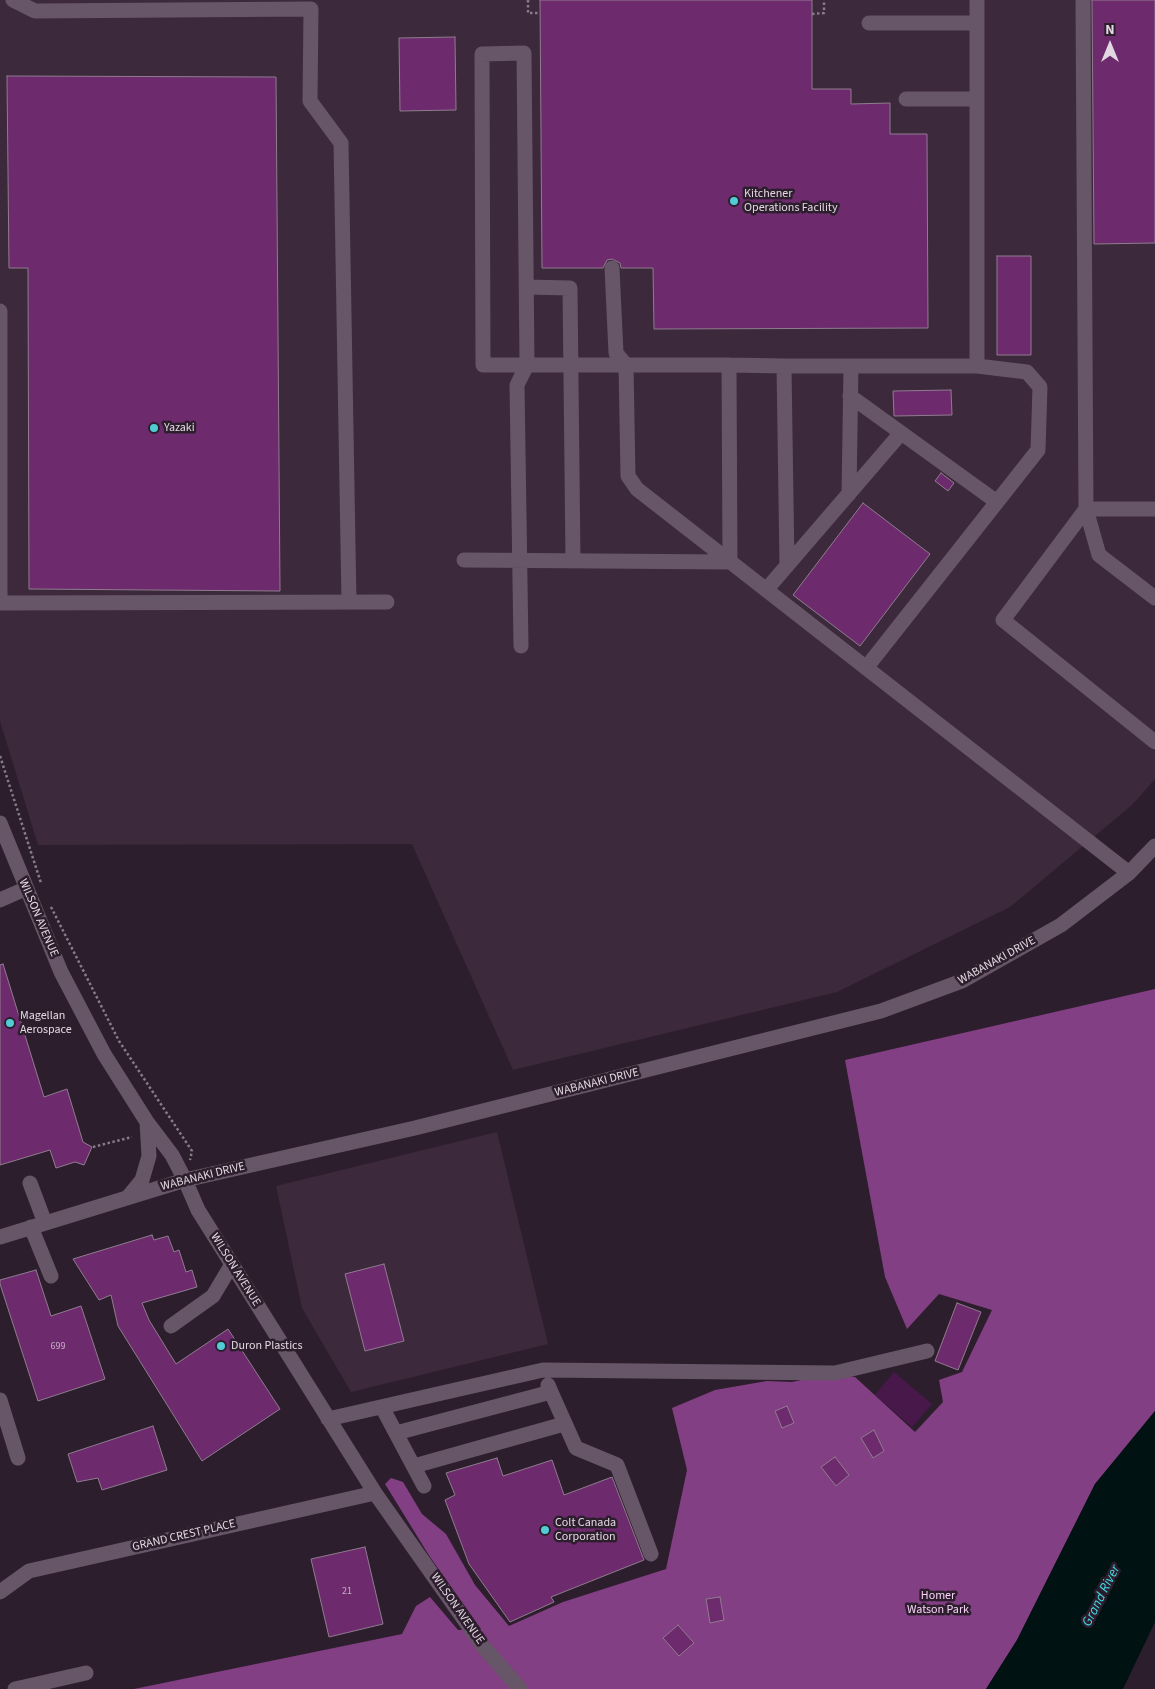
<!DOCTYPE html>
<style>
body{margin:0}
#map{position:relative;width:1155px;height:1689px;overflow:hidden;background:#2d1e2d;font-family:"Source Sans 3",sans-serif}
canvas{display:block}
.north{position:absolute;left:1085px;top:20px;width:50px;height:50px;-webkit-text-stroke:4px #2d1e2d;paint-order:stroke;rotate:0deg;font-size:14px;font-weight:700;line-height:20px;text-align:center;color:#e2d8e1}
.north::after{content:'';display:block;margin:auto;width:18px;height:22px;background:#e2d8e1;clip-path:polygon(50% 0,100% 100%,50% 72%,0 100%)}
</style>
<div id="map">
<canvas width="1155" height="1689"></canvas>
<div class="north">N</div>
</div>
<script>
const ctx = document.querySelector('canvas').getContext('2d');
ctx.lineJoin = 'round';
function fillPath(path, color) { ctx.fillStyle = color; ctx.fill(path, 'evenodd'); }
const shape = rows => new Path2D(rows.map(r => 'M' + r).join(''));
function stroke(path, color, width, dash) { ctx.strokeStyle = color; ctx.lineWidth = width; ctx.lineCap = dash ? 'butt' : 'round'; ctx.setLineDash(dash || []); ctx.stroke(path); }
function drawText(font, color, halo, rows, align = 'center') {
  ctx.font = font + ' "Source Sans 3",sans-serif'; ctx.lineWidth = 5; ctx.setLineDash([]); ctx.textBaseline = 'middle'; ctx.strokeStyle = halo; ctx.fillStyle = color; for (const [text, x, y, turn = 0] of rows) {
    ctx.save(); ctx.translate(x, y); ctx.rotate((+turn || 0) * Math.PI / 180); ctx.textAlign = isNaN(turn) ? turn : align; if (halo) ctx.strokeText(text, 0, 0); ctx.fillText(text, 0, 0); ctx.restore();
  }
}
const built = shape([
 [0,0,1155,0,1155,779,1132,805,1010,907,837,992,513,1070,412,844,38,845,0,721],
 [497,1132,548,1344,351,1392,302,1308,276,1186]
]);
const green = shape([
 [894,1372,932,1404,912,1427,875,1395]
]);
const forest = shape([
 [1155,989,1155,1411,1095,1484,1017,1640,986,1689,134,1689,402,1634,416,1606,430,1597,458,1630,481,1629,430,1557,385,1484,391,1478,403,1482,422,1514,446,1534,475,1585,509,1626,563,1602,666,1569,687,1470,672,1408,715,1390,767,1381,792,1382,829,1374,855,1377,915,1432,943,1402,939,1380,962,1372,992,1310,939,1294,907,1329,885,1277,845,1060]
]);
const water = shape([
 [1155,1411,1155,1622,1123,1689,986,1689,1017,1640,1095,1484]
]);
const building = shape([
 [540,0,812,0,812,89,851,89,851,104,890,103,890,134,927,134,928,328,654,329,653,268,621,268,620,263,612,259,607,260,603,268,542,268,540,0],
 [1092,0,1155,0,1155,243,1094,244,1092,0],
 [455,37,456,110,400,111,399,38,455,37],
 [7,76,276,77,280,591,29,589,28,268,9,268,7,76],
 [997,256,1031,256,1031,355,997,355,997,256],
 [951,390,952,415,894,416,893,391,951,390],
 [941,473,954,483,948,491,935,481,941,473],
 [863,503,930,554,860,646,793,595,863,503],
 [3,964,44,1097,67,1089,83,1142,92,1147,84,1165,75,1162,56,1168,50,1150,0,1165,0,965,3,964],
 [152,1235,154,1240,168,1236,174,1252,179,1250,186,1272,192,1270,197,1287,142,1303,149,1320,176,1364,228,1329,280,1409,202,1461,118,1326,111,1295,99,1300,73,1259,152,1235],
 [384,1264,404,1341,365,1351,345,1274,384,1264],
 [36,1270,51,1316,81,1306,105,1379,38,1401,0,1284,0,1280,36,1270],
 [957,1303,981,1312,958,1370,935,1361,957,1303],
 [787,1406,794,1423,782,1428,775,1411,787,1406],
 [153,1426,167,1470,102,1490,98,1478,77,1482,68,1454,153,1426],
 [874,1430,884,1451,873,1458,861,1438,874,1430],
 [835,1457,849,1475,836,1486,821,1467,835,1457],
 [497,1458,503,1476,552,1460,564,1495,612,1477,644,1560,551,1597,554,1602,510,1622,469,1564,445,1500,455,1495,446,1473,497,1458],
 [365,1547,383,1624,329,1637,311,1559,365,1547],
 [720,1597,724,1620,710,1623,706,1599,720,1597],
 [678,1625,694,1643,679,1656,663,1638,678,1625]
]);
const path = shape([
 [528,0,528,13,540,13],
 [812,14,824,13,824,0],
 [0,756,41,883],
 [51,907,119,1041,192,1151,190,1160],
 [93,1147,132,1137]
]);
const minor = shape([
 [13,0,35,11,311,9,310,101,341,143,349,602],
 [1083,0,1086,509,1099,555,1155,598],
 [869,23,977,23],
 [906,99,977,99],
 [612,268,616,353,626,365,628,476,637,489,1129,873],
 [526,287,570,288,573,561],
 [0,311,0,603],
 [784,366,787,566],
 [977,366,977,0],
 [850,396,997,502],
 [849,494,851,366],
 [1086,509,1003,620,1155,742],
 [1086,509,1155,509],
 [464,560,730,562,729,365],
 [766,590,901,433],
 [0,603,387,602],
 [521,646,517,385,527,365,524,53,482,54,483,365,729,365,784,366,977,366,1027,372,1040,387,1038,450,866,668],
 [0,823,61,972,104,1054,147,1122,172,1155,185,1180,198,1210,375,1493,482,1645,520,1689],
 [0,900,25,889],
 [30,1183,45,1223],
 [128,1197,142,1180,149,1156,147,1122],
 [31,1227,51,1276],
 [0,1237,185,1180,415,1128,881,1011,962,981,1061,925,1129,873,1155,846],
 [171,1326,213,1296,232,1264],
 [551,1392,576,1448,617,1465,651,1554],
 [0,1400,18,1458],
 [382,1407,424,1486],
 [328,1419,543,1370,835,1373,927,1351],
 [396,1433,551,1392,548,1385],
 [414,1466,564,1424],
 [0,1592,29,1571,375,1493],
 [15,1689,86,1673]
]);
const markers = [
 [734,201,5,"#51ccd5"],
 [154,428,5,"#51ccd5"],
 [10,1023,5,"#51ccd5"],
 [221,1346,5,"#51ccd5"],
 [545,1530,5,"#51ccd5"]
];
const numberNames = [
 ["699",58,1347],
 ["21",347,1592]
];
const poiNames = [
 ["Kitchener",744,194],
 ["Operations Facility",744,208],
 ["Yazaki",164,428],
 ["Magellan",20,1016],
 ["Aerospace",20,1030],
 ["Duron Plastics",231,1346],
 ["Colt Canada",555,1523],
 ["Corporation",555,1537]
];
const streetNames = [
 ["WILSON AVENUE",38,918,67],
 ["WABANAKI DRIVE",997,961,-29],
 ["WABANAKI DRIVE",597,1083,-14],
 ["WABANAKI DRIVE",203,1177,-14],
 ["WILSON AVENUE",235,1270,58],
 ["GRAND CREST PLACE",184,1536,-13],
 ["WILSON AVENUE",457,1609,55]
];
const parkNames = [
 ["Homer",938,1596],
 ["Watson Park",938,1610]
];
const waterNames = [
 ["Grand River",1102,1596,-63]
];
fillPath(built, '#3c293c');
fillPath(green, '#49184a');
fillPath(forest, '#823f83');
fillPath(water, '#011213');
fillPath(building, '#6d2b6e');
stroke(building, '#8f7c8e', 1);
stroke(path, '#887c88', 2.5, [2.5, 2.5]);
stroke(minor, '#675667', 15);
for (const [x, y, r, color] of markers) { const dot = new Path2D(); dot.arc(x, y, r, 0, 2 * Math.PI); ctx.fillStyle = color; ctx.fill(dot); stroke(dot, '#2d1e2d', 2); }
drawText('10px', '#c5adc4', null, numberNames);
drawText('12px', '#e2d8e1', '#2d1e2d', poiNames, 'left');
drawText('12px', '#e2d8e1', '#2d1e2d', streetNames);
drawText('12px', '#f8d2f7', '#2d1e2d', parkNames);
drawText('italic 14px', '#3fdee9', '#2d1e2d', waterNames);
</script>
